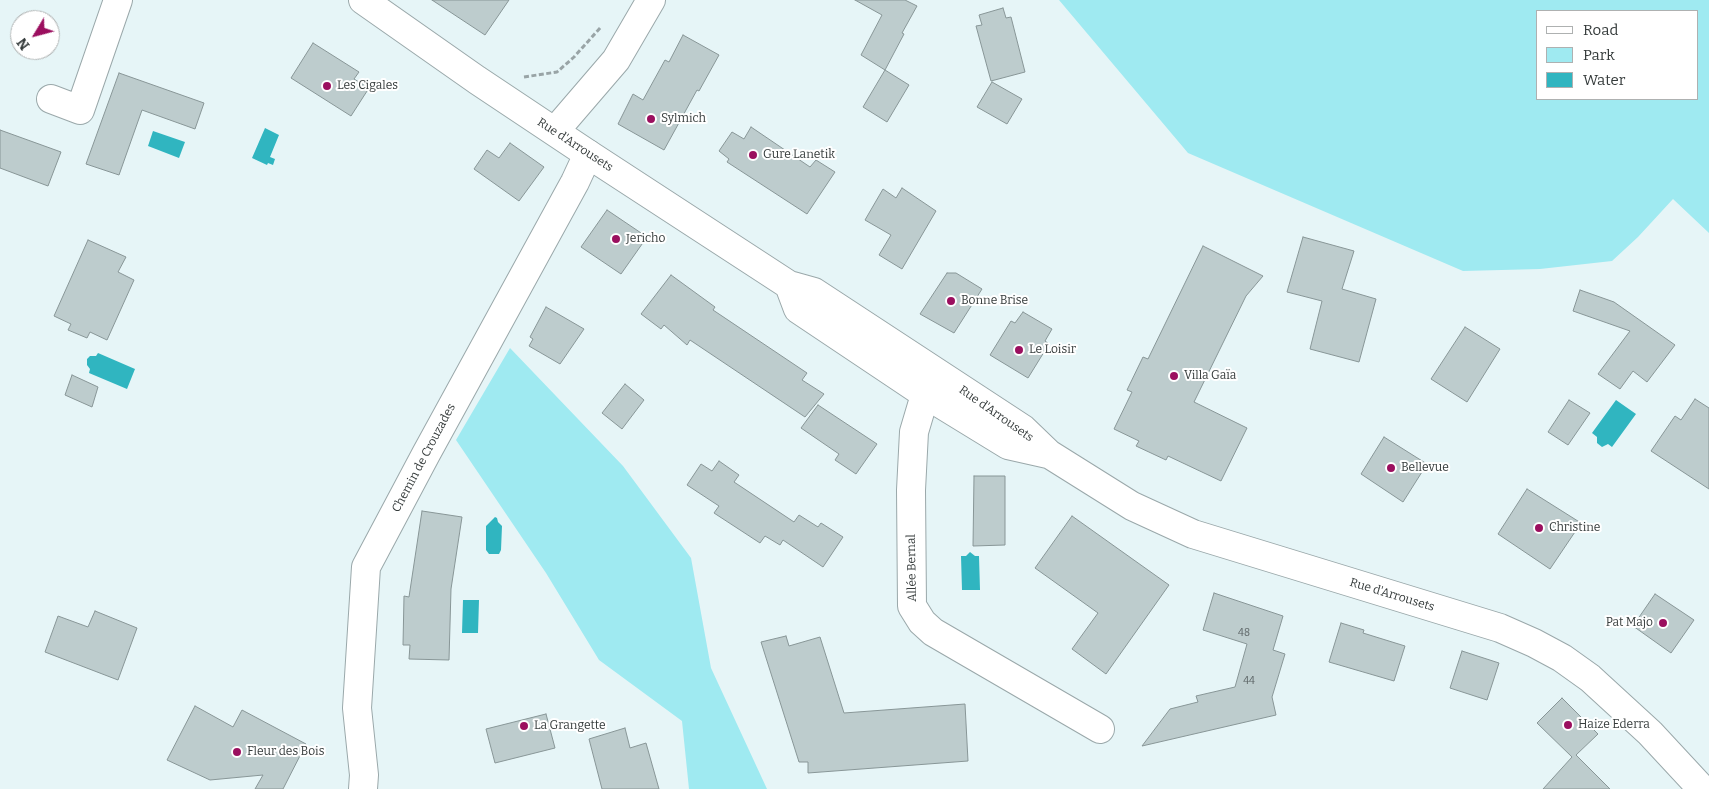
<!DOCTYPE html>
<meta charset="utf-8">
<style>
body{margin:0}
#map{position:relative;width:1709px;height:789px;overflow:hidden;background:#e6f5f7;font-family:Bitter,serif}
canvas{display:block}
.legend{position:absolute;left:1536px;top:10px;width:162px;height:90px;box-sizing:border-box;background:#fff;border:1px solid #aeb1b1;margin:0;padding:6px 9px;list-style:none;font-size:15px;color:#353b3b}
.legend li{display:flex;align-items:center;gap:10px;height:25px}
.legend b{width:25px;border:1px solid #aeb1b1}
.north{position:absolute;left:10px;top:10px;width:50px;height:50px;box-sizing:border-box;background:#fff;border:1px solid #aeb1b1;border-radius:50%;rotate:233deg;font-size:14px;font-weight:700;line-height:20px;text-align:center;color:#353b3b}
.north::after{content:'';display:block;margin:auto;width:18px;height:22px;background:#9b0f5f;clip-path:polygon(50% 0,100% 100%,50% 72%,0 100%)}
</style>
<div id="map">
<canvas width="1709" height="789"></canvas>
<ul class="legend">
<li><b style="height:6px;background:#fff"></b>Road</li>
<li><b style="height:14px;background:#9feaf1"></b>Park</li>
<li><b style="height:14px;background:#30b5c0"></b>Water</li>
</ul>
<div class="north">N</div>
</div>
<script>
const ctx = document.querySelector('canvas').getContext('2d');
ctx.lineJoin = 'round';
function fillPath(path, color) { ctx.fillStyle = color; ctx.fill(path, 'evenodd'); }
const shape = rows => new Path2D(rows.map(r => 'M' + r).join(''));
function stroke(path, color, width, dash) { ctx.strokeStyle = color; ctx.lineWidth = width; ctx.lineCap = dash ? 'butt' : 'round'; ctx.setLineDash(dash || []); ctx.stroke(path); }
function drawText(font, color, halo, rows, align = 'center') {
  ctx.font = font + ' Bitter,serif'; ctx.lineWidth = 4; ctx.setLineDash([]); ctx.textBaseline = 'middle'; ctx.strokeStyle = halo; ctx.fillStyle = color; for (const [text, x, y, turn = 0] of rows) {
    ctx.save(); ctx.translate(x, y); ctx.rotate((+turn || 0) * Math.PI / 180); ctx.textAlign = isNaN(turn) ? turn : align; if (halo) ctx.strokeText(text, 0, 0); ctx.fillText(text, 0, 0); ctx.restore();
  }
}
const green = shape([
 [1059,0,1709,0,1709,233,1673,199,1638,237,1612,261,1540,269,1463,271,1188,153],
 [1538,11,1698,11,1698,99,1538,99],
 [510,348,623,466,691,558,711,668,767,789,689,789,682,721,599,660,546,573,456,440]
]);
const water = shape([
 [265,128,279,135,270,157,275,159,273,165,268,163,267,165,252,158],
 [153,131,185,142,179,158,148,146],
 [98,353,135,369,127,389,89,373,90,369,87,365,87,359,90,356,96,356],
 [1616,400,1636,414,1612,447,1608,444,1602,447,1597,443,1597,437,1592,433],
 [495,517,497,518,498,522,502,526,501,550,499,554,489,554,486,550,486,526],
 [970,552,975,556,979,556,980,590,962,590,961,556,966,556],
 [463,600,479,600,478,633,462,633]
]);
const building = shape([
 [432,0,509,0,485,35,432,0],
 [855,0,905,0,917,6,902,33,904,34,885,70,861,55,882,15,855,0],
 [1003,8,1006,18,1011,17,1025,72,991,81,976,26,982,25,979,15,1003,8],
 [683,35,719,55,699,91,697,90,664,150,618,124,633,94,643,100,665,60,669,62,683,35],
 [313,43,359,72,354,79,369,88,351,116,291,78,313,43],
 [885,70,909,85,887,122,863,107,885,70],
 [119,73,204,103,195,129,142,110,119,175,86,164,119,73],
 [992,82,1022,99,1007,124,977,107,992,82],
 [751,127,810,167,816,160,835,172,807,214,727,162,729,159,719,151,732,132,744,139,751,127],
 [0,130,61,152,48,186,0,168,0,130],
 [510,143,544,167,519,201,474,169,487,150,499,158,510,143],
 [902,188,936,211,902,269,879,255,891,235,865,220,883,189,896,198,902,188],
 [607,210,647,237,621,274,581,247,607,210],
 [1303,237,1354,251,1342,289,1376,299,1359,362,1310,349,1322,301,1287,292,1303,237],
 [88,240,126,257,118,272,134,280,107,340,90,332,87,338,68,330,71,324,54,316,88,240],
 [1203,246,1263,276,1246,296,1194,402,1247,428,1221,481,1168,456,1166,460,1136,446,1139,441,1114,429,1132,392,1127,390,1143,357,1148,359,1203,246],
 [947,273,956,273,982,289,954,333,920,314,947,273],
 [671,275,715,307,713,310,807,373,802,380,824,394,805,417,690,340,687,345,664,325,661,329,641,314,671,275],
 [1580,290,1614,302,1675,345,1647,382,1633,371,1620,389,1598,374,1630,331,1573,311,1580,290],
 [546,307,584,329,560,364,529,346,533,339,530,337,546,307],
 [1023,312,1052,329,1045,341,1049,344,1028,378,990,355,1011,321,1015,323,1023,312],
 [1465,327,1500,349,1467,402,1431,379,1465,327],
 [72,375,98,387,92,407,65,395,72,375],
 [625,384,644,400,622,429,602,413,625,384],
 [1695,399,1709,408,1709,489,1651,451,1675,416,1681,420,1695,399],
 [1569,400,1590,413,1568,445,1548,432,1569,400],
 [818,405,877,444,856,474,835,460,839,454,801,428,818,405],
 [1384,437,1427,464,1403,502,1361,474,1384,437],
 [719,461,739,475,734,482,794,522,799,515,818,527,821,523,843,537,823,567,783,540,780,545,765,536,760,543,714,513,719,506,687,485,701,464,712,471,719,461],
 [974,476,1005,476,1005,545,973,546,974,476],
 [1527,489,1581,523,1550,569,1498,534,1527,489],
 [422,511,462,517,451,589,449,660,409,659,410,645,403,645,404,596,409,597,422,511],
 [1072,516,1169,585,1106,674,1072,649,1098,613,1035,568,1072,516],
 [1214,593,1283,616,1273,650,1285,654,1272,697,1276,715,1142,746,1170,709,1198,702,1196,696,1235,687,1247,644,1203,630,1214,593],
 [1655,594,1694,620,1671,653,1633,626,1655,594],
 [95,611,137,628,118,680,45,652,58,616,88,627,95,611],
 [1341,623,1364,630,1363,633,1405,646,1394,681,1329,662,1341,623],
 [786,636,789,646,820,637,844,713,965,704,968,761,808,773,808,762,799,762,761,642,786,636],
 [1462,651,1499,663,1487,700,1450,688,1462,651],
 [1562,698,1598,734,1576,755,1610,789,1543,789,1572,757,1537,723,1562,698],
 [195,706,233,727,242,710,306,744,283,789,255,789,263,775,210,780,167,760,195,706],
 [546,714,555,748,495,763,486,729,546,714],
 [625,728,630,748,646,743,659,789,602,789,589,739,625,728]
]);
const path = shape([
 [524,77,557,72,574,57,601,27]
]);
const minor = shape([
 [51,99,80,110,118,0],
 [555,131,616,60,651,0],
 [940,376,922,405,914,432,911,490,912,606,922,622,933,632,1100,729],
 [363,789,364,775,357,708,366,567,426,454,575,182,588,154]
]);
const major = shape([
 [363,0,477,80,588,154,789,285,814,292,1023,429,1049,454,1132,506,1193,534,1500,628,1534,643,1562,658,1590,678,1650,733,1702,789],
 [789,285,798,309,928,396,1008,445,1048,454]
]);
const markers = [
 [327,86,5,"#9b0f5f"],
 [651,119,5,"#9b0f5f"],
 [753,155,5,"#9b0f5f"],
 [616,239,5,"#9b0f5f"],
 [951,301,5,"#9b0f5f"],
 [1019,350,5,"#9b0f5f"],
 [1174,376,5,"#9b0f5f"],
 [1391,468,5,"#9b0f5f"],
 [1539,528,5,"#9b0f5f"],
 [1663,623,5,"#9b0f5f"],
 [1568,725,5,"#9b0f5f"],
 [524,726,5,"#9b0f5f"],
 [237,752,5,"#9b0f5f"]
];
const numberNames = [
 ["48",1244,633],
 ["44",1249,681]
];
const poiNames = [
 ["Les Cigales",337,86],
 ["Sylmich",661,119],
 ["Gure Lanetik",763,155],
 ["Jericho",626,239],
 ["Bonne Brise",961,301],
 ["Le Loisir",1029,350],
 ["Villa Gaïa",1184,376],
 ["Bellevue",1401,468],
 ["Christine",1549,528],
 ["Pat Majo",1653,623,"right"],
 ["Haize Ederra",1578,725],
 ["La Grangette",534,726],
 ["Fleur des Bois",247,752]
];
const streetNames = [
 ["Rue d'Arrousets",575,145,33],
 ["Rue d'Arrousets",996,414,35],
 ["Chemin de Crouzades",424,458,-62],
 ["Allée Bernal",912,568,-91],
 ["Rue d'Arrousets",1392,595,17]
];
fillPath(green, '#9feaf1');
fillPath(water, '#30b5c0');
fillPath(building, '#bdcccd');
stroke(building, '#889697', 1);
stroke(minor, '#9aa8aa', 30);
stroke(major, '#9aa8aa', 30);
stroke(path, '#99a4a6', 3, [5, 2.5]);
stroke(minor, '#fff', 28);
stroke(major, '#fff', 28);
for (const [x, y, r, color] of markers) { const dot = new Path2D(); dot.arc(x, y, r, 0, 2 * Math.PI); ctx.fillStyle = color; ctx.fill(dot); stroke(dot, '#fff', 2); }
drawText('10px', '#575f60', null, numberNames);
drawText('12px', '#353b3b', '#fff', poiNames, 'left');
drawText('12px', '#353b3b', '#fff', streetNames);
</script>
